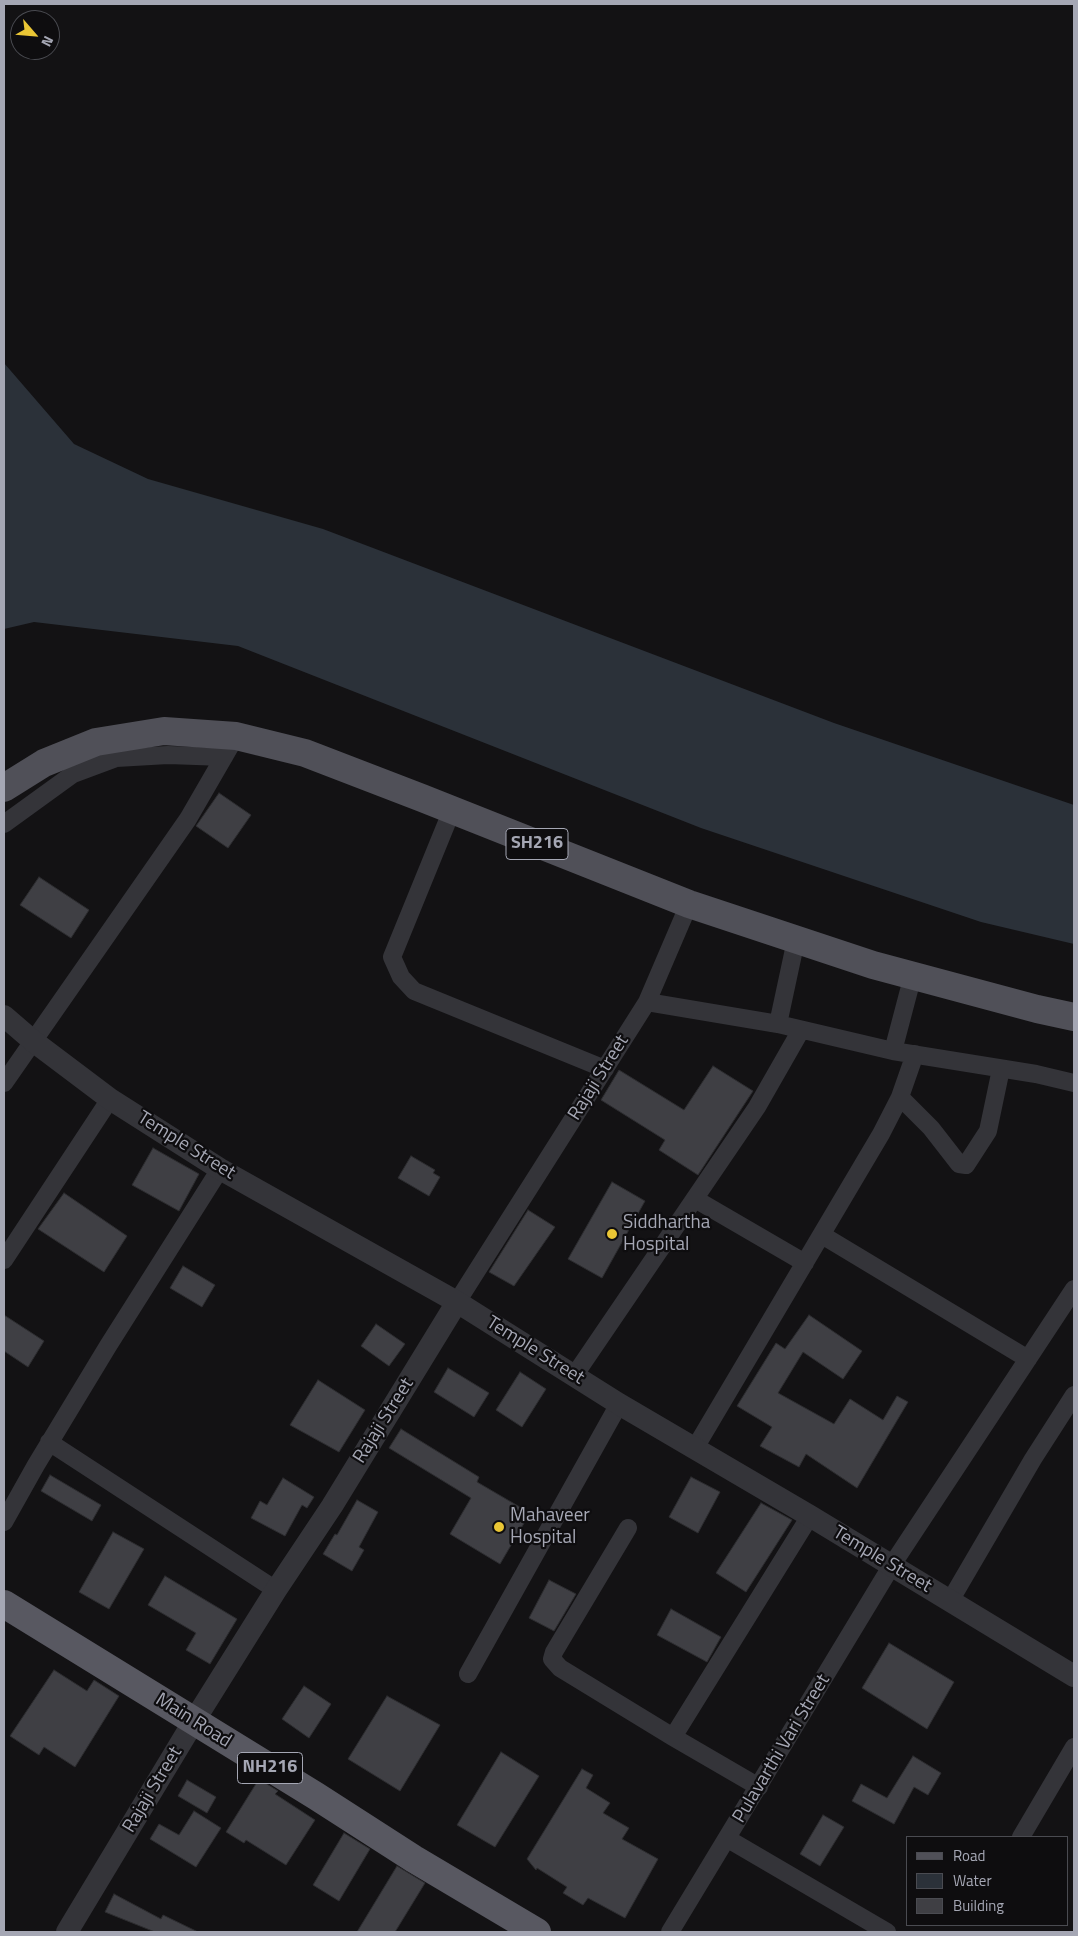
<!DOCTYPE html>
<style>
body{margin:0}
#map{position:relative;width:1078px;height:1936px;overflow:hidden;background:#131214;font-family:"Titillium Web",sans-serif}
canvas{display:block}
.frame{position:absolute;inset:0;border:5px solid #a5a7b4;pointer-events:none}
.legend{position:absolute;left:906px;top:1836px;width:162px;height:90px;box-sizing:border-box;background:#0e0d0f;border:1px solid #4a4b51;margin:0;padding:6px 9px;list-style:none;font-size:15px;color:#a5a7b4}
.legend li{display:flex;align-items:center;gap:10px;height:25px}
.legend b{width:25px;border:1px solid #4a4b51}
.north{position:absolute;left:10px;top:10px;width:50px;height:50px;box-sizing:border-box;background:#0e0d0f;border:1px solid #4a4b51;border-radius:50%;rotate:117deg;font-size:14px;font-weight:700;line-height:20px;text-align:center;color:#a5a7b4}
.north::after{content:'';display:block;margin:auto;width:18px;height:22px;background:#eac635;clip-path:polygon(50% 0,100% 100%,50% 72%,0 100%)}
</style>
<div id="map">
<canvas width="1078" height="1936"></canvas>
<div class="frame"></div>
<ul class="legend">
<li><b style="height:6px;background:#505058"></b>Road</li>
<li><b style="height:14px;background:#2b3139"></b>Water</li>
<li><b style="height:14px;background:#3f3f44"></b>Building</li>
</ul>
<div class="north">N</div>
</div>
<script>
const ctx = document.querySelector('canvas').getContext('2d');
ctx.lineJoin = 'round';
function fillPath(path, color) { ctx.fillStyle = color; ctx.fill(path, 'evenodd'); }
const shape = rows => new Path2D(rows.map(r => 'M' + r).join(''));
function stroke(path, color, width, dash) { ctx.strokeStyle = color; ctx.lineWidth = width; ctx.lineCap = dash ? 'butt' : 'round'; ctx.setLineDash(dash || []); ctx.stroke(path); }
function drawText(font, color, halo, rows, align = 'center') {
  ctx.font = font + ' "Titillium Web",sans-serif'; ctx.lineWidth = 4.5; ctx.setLineDash([]); ctx.textBaseline = 'middle'; ctx.strokeStyle = halo; ctx.fillStyle = color; for (const [text, x, y, turn = 0] of rows) {
    ctx.save(); ctx.translate(x, y); ctx.rotate((+turn || 0) * Math.PI / 180); ctx.textAlign = isNaN(turn) ? turn : align; if (halo) ctx.strokeText(text, 0, 0); ctx.fillText(text, 0, 0); ctx.restore();
  }
}
const water = shape([
 [4,363,74,444,148,479,323,529,834,723,1074,805,1074,944,981,922,701,828,238,646,34,622,4,629]
]);
const building = shape([
 [219,793,251,815,228,848,196,826,219,793],
 [39,877,89,910,71,938,20,905,39,877],
 [713,1066,753,1091,698,1175,659,1150,665,1140,601,1100,619,1070,684,1110,713,1066],
 [153,1148,199,1174,179,1211,132,1185,153,1148],
 [411,1156,435,1170,433,1173,440,1177,429,1196,398,1178,411,1156],
 [612,1182,645,1201,602,1278,568,1259,612,1182],
 [64,1193,127,1236,104,1272,38,1229,64,1193],
 [528,1210,555,1227,514,1286,489,1272,528,1210],
 [183,1266,215,1285,202,1307,170,1288,183,1266],
 [4,1315,44,1341,28,1367,4,1351,4,1315],
 [809,1315,862,1351,843,1379,803,1352,778,1393,834,1424,850,1399,883,1420,897,1396,908,1402,857,1488,806,1454,799,1467,760,1446,772,1427,737,1406,776,1343,785,1349,809,1315],
 [376,1324,405,1344,389,1366,361,1346,376,1324],
 [448,1368,489,1393,474,1417,434,1392,448,1368],
 [520,1372,546,1389,522,1427,496,1410,520,1372],
 [318,1380,365,1410,339,1452,290,1425,318,1380],
 [401,1429,479,1477,477,1482,530,1513,500,1564,450,1534,471,1498,389,1448,401,1429],
 [50,1475,101,1505,92,1521,41,1491,50,1475],
 [691,1477,720,1492,698,1533,669,1517,691,1477],
 [283,1478,314,1497,307,1508,302,1505,285,1536,251,1518,260,1501,267,1505,283,1478],
 [357,1500,378,1512,359,1547,364,1550,352,1571,323,1554,335,1534,337,1535,357,1500],
 [761,1503,792,1520,746,1592,716,1573,761,1503],
 [113,1532,144,1549,109,1609,79,1592,113,1532],
 [165,1576,237,1619,210,1664,186,1650,196,1633,148,1605,165,1576],
 [549,1580,576,1594,554,1631,529,1618,549,1580],
 [671,1609,721,1637,707,1662,657,1635,671,1609],
 [889,1643,954,1682,927,1729,862,1688,889,1643],
 [54,1670,87,1691,94,1680,119,1696,75,1767,44,1747,39,1755,10,1736,54,1670],
 [304,1686,331,1704,309,1738,282,1719,304,1686],
 [387,1696,440,1725,400,1791,348,1759,387,1696],
 [501,1752,539,1776,495,1847,457,1825,501,1752],
 [913,1756,941,1773,928,1795,914,1787,894,1824,852,1801,861,1784,887,1798,913,1756],
 [582,1769,593,1775,586,1788,610,1803,603,1813,629,1828,622,1839,658,1859,625,1918,588,1898,583,1905,563,1893,567,1887,537,1868,536,1870,527,1859,582,1769],
 [259,1779,278,1791,275,1794,315,1820,286,1865,246,1840,244,1843,226,1832,259,1779],
 [187,1780,216,1797,207,1813,178,1796,187,1780],
 [194,1811,221,1828,196,1867,150,1839,159,1824,179,1835,194,1811],
 [823,1815,844,1827,820,1866,800,1854,823,1815],
 [344,1833,370,1849,339,1901,313,1885,344,1833],
 [397,1866,425,1883,395,1932,357,1932,397,1866],
 [114,1894,161,1919,163,1915,198,1932,155,1932,105,1912,114,1894]
]);
const minor = shape([
 [452,810,392,957,401,977,414,991,605,1069],
 [4,824,73,774,116,758,168,755,224,757],
 [647,1002,778,1024,893,1051,1036,1074,1074,1083],
 [778,1024,796,940],
 [893,1051,913,975],
 [4,1083,188,819,236,736],
 [900,1097,931,1128,959,1164,966,1165,988,1131,1001,1069],
 [695,1199,805,1263],
 [822,1235,1028,1359],
 [4,1260,110,1099],
 [457,1302,647,1002,689,904],
 [574,1376,757,1107,801,1030],
 [49,1442,276,1590],
 [695,1448,881,1134,900,1097,915,1054],
 [4,1522,36,1465,108,1346,220,1169],
 [628,1528,554,1652,552,1659,560,1668,673,1737,759,1787],
 [950,1601,1033,1459,1074,1395],
 [468,1674,619,1404],
 [673,1737,810,1516],
 [1021,1837,1074,1747],
 [728,1839,887,1932],
 [670,1932,892,1565,1074,1289]
]);
const tertiary = shape([
 [4,1016,33,1041,110,1099,220,1169,457,1302,619,1404,810,1516,1074,1676],
 [67,1932,194,1721,276,1590,332,1506,457,1302]
]);
const primary = shape([
 [4,788,44,763,96,742,164,731,236,736,305,753,422,798,689,904,873,965,1037,1009,1074,1017]
]);
const trunk = shape([
 [4,1604,316,1796,414,1859,537,1932]
]);
const markers = [
 [612,1234,6,"#eac635"],
 [499,1527,6,"#eac635"]
];
const shields = [
 [537,844,62],
 [270,1768,65]
];
const shieldNames = [
 ["SH216",537,844],
 ["NH216",270,1768]
];
const streetNames = [
 ["Rajaji Street",599,1078,-58],
 ["Temple Street",186,1146,32],
 ["Temple Street",535,1351,32],
 ["Rajaji Street",384,1421,-58],
 ["Temple Street",882,1560,31],
 ["Main Road",193,1721,32],
 ["Pulavarthi Vari Street",782,1749,-59],
 ["Rajaji Street",153,1790,-59]
];
const poiNames = [
 ["Siddhartha",623,1223],
 ["Hospital",623,1245],
 ["Mahaveer",510,1516],
 ["Hospital",510,1538]
];
fillPath(water, '#2b3139');
fillPath(building, '#3f3f44');
stroke(building, '#2d2d30', 1);
stroke(minor, '#343439', 18);
stroke(tertiary, '#343439', 22);
stroke(primary, '#505058', 28);
stroke(trunk, '#585861', 28);
for (const [x, y, r, color] of markers) { const dot = new Path2D(); dot.arc(x, y, r, 0, 2 * Math.PI); ctx.fillStyle = color; ctx.fill(dot); stroke(dot, '#0e0d0f', 2); }
for (const [x, y, w] of shields) { const box = new Path2D(); box.roundRect(x - w / 2, y - 15.5, w, 31, 4); ctx.fillStyle = '#0e0d0f'; ctx.fill(box); stroke(box, '#a5a7b4', 1); }
drawText('bold 18px', '#a5a7b4', null, shieldNames);
drawText('19px', '#a5a7b4', '#0e0d0f', streetNames);
drawText('19px', '#a5a7b4', '#0e0d0f', poiNames, 'left');
</script>
